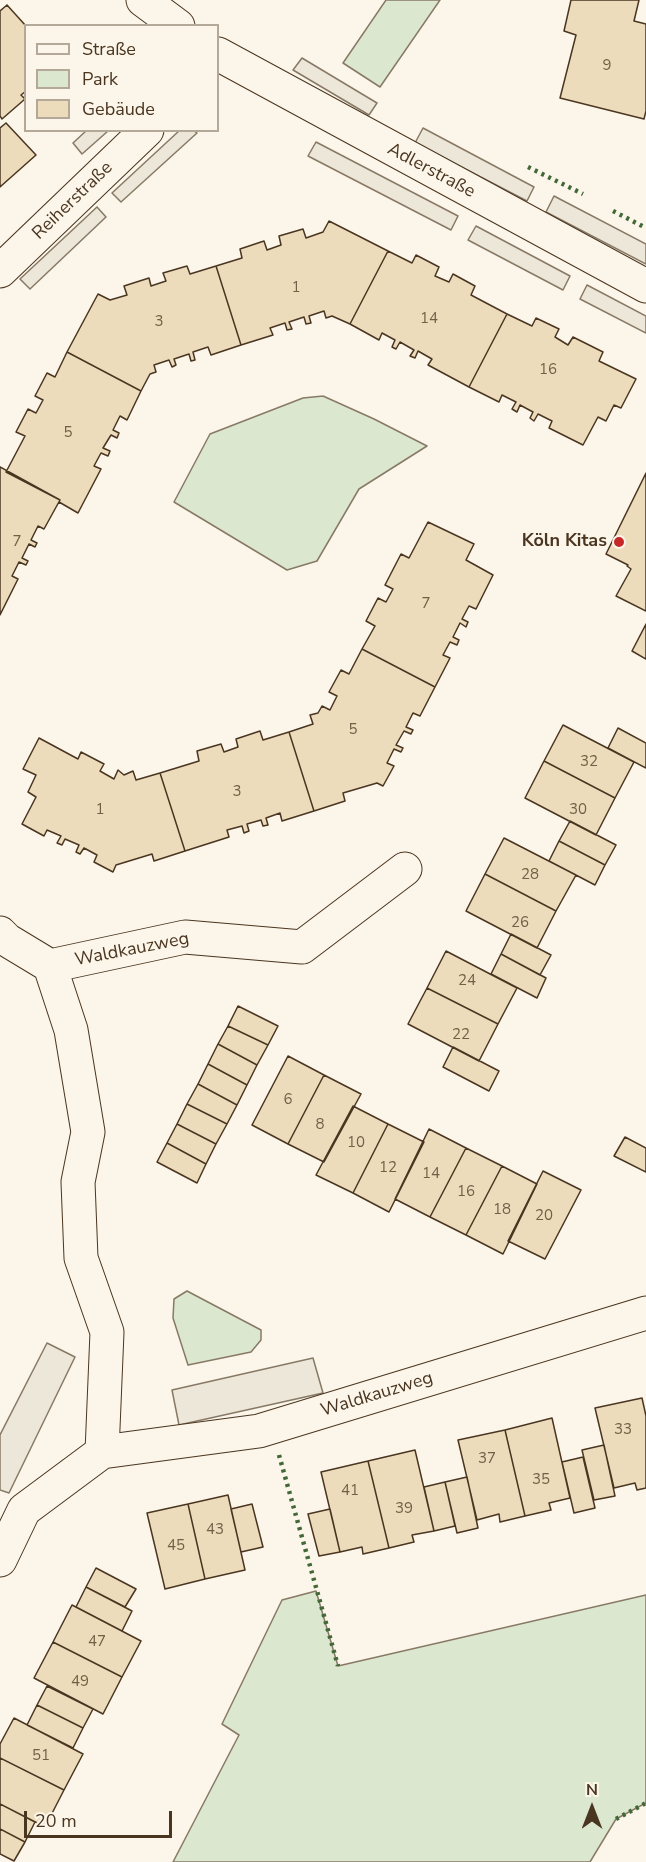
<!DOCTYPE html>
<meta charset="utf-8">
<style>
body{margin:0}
#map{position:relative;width:646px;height:1862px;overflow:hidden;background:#fbf6e9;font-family:"Nunito Sans",sans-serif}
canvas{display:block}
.legend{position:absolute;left:24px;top:24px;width:195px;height:108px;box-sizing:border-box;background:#fbf6e9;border:2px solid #b4a999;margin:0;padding:8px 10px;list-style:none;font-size:18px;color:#4a3520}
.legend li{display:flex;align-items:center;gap:12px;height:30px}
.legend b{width:30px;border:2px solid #b4a999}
.north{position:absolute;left:562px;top:1778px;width:60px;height:60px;-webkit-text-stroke:4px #fbf6e9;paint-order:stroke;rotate:0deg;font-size:16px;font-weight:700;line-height:24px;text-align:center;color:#4a3520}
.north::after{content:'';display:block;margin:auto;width:21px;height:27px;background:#4a3520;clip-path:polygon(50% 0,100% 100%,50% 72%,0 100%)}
.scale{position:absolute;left:24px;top:1811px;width:148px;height:27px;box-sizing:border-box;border:3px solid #4a3520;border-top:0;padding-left:8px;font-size:18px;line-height:21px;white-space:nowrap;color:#4a3520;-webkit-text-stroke:4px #fbf6e9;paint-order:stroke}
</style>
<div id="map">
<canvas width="646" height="1862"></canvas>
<ul class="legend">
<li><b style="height:8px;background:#fbf6e9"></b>Straße</li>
<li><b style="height:16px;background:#dce7d0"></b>Park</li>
<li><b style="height:16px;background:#ecdcbc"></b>Gebäude</li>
</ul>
<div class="north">N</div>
<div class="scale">20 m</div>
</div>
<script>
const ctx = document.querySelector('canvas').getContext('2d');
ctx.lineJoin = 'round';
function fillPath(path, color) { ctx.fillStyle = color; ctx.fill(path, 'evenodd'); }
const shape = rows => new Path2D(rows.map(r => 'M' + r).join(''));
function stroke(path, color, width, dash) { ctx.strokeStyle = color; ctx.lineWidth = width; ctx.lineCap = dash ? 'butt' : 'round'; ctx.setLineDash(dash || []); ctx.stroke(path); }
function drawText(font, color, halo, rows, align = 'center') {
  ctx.font = font + ' "Nunito Sans",sans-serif'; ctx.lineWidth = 4.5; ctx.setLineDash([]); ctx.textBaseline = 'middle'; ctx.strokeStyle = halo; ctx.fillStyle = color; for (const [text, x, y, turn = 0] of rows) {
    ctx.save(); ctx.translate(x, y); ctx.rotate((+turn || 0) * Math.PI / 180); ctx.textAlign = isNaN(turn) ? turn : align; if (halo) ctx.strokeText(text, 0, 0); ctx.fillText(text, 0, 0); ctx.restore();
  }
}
const green = shape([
 [386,0,440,0,380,87,343,63,386,0],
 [323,396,374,419,427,446,359,489,317,561,287,570,174,502,210,434,303,398,323,396],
 [187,1291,261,1330,261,1340,251,1352,188,1365,173,1318,174,1299,187,1291],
 [316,1591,338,1666,646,1595,646,1803,616,1819,590,1862,173,1862,239,1735,222,1724,282,1600,316,1591]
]);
const parking = shape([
 [302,58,377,103,369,115,293,70,302,58],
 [423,128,534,187,527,201,415,143,423,128],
 [87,130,108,131,82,154,73,143,87,130],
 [180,130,194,131,197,133,121,202,112,193,180,130],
 [316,142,458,216,451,230,308,156,316,142],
 [554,196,646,244,646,264,546,212,554,196],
 [97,207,106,217,30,289,20,279,97,207],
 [476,226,570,276,563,290,468,240,476,226],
 [587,285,646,316,646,333,580,299,587,285],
 [47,1343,75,1357,9,1493,0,1490,0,1435,47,1343],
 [313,1358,323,1393,179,1425,172,1390,313,1358]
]);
const building = shape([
 [571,0,639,0,634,21,646,24,646,111,644,119,560,98,576,35,564,31,571,0],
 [7,5,26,26,26,91,21,95,25,99,2,119,0,116,0,11,7,5],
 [6,123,36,155,0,187,0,128,6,123],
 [329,221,388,251,350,324,332,316,326,318,324,311,309,316,311,323,306,324,304,317,289,322,292,329,287,330,285,323,270,328,273,335,241,345,216,266,242,258,240,249,264,241,267,250,281,245,279,236,303,229,306,238,323,232,329,221],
 [388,251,412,263,416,255,439,267,435,276,449,282,453,274,475,286,471,295,507,314,469,387,428,365,432,359,418,351,415,358,410,356,414,350,400,342,396,349,392,347,395,340,382,333,379,340,350,324,388,251],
 [187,266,190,274,216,266,241,345,211,355,208,347,193,352,195,360,191,361,189,354,174,359,176,365,172,367,169,360,154,365,156,372,150,374,141,391,67,352,98,294,110,300,127,295,124,286,149,278,151,286,166,281,163,273,187,266],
 [507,314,532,326,536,318,559,329,555,337,568,345,573,337,603,352,599,361,636,379,621,408,614,405,606,421,598,417,583,445,549,428,552,421,538,414,534,421,530,418,533,412,520,405,517,412,512,409,516,402,502,395,499,402,469,387,507,314],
 [67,352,141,391,127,420,120,416,113,430,119,433,117,438,111,435,103,448,110,451,108,456,101,453,94,466,101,469,78,513,59,502,60,500,6,472,25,436,16,432,28,409,36,413,43,400,35,396,47,373,55,377,67,352],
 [0,467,60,500,44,529,38,526,31,540,37,543,35,547,29,544,22,558,28,561,26,565,19,562,12,576,18,579,0,615,0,467],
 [646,473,646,611,616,596,631,569,627,566,628,565,606,554,646,473],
 [428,522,474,544,466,560,493,575,476,609,469,606,462,619,468,622,466,627,460,623,453,637,459,640,457,645,450,642,443,655,450,658,435,687,362,649,375,626,366,621,378,598,386,602,393,589,385,585,401,554,409,558,428,522],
 [646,624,646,659,632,651,646,624],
 [362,649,435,687,420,716,413,713,406,727,413,730,411,734,404,731,396,745,403,748,401,752,394,749,387,763,394,766,383,786,377,783,343,793,345,801,314,811,289,732,313,724,310,715,318,713,322,706,330,710,337,696,329,692,341,670,349,674,362,649],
 [563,725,634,762,615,798,544,761,563,725],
 [618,728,646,743,646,768,608,748,618,728],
 [260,731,263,740,289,732,314,811,282,821,280,813,266,818,268,825,263,826,261,820,247,824,249,831,244,833,242,826,227,830,229,837,185,851,160,773,199,761,197,751,221,744,224,752,238,747,236,739,260,731],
 [39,738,78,759,81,752,104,764,100,771,114,779,118,770,124,775,133,771,136,780,160,773,185,851,154,861,152,854,116,865,113,872,94,862,97,855,84,848,80,854,76,852,79,845,65,839,62,845,57,843,61,836,47,830,44,836,22,824,36,797,28,792,36,775,23,769,39,738],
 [544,761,615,798,596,835,525,798,544,761],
 [570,821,616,845,605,865,559,841,570,821],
 [504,838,576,875,556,911,485,874,504,838],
 [559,841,605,865,595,885,549,861,559,841],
 [485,874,556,911,537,948,466,911,485,874],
 [511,934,551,955,540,975,501,954,511,934],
 [446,951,517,988,498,1024,427,988,446,951],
 [501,954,546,978,537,998,491,974,501,954],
 [427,988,498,1024,479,1061,408,1024,427,988],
 [238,1006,278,1026,268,1045,228,1026,238,1006],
 [228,1026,268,1045,257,1065,218,1044,228,1026],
 [218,1044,257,1065,247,1085,208,1064,218,1044],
 [453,1047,499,1071,489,1091,443,1067,453,1047],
 [288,1056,324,1075,288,1144,252,1125,288,1056],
 [208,1064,247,1085,237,1105,198,1084,208,1064],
 [324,1075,361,1094,324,1162,288,1144,324,1075],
 [198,1084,237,1105,227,1124,187,1104,198,1084],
 [187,1104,227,1124,216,1144,177,1124,187,1104],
 [353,1106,388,1124,353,1193,316,1175,353,1106],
 [177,1124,216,1144,206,1164,167,1143,177,1124],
 [388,1124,424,1142,389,1212,353,1193,388,1124],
 [429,1129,466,1148,430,1217,395,1199,429,1129],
 [625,1137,646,1148,646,1172,614,1156,625,1137],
 [167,1143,206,1164,197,1183,157,1162,167,1143],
 [466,1148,502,1166,466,1235,430,1217,466,1148],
 [502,1166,537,1184,503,1254,466,1235,502,1166],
 [543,1171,581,1190,545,1259,508,1241,543,1171],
 [642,1398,646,1416,646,1488,637,1490,635,1483,614,1488,595,1408,642,1398],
 [552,1418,570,1498,549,1503,551,1510,525,1516,505,1430,552,1418],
 [505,1430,525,1516,500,1522,499,1514,477,1520,458,1440,505,1430],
 [604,1445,615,1496,594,1500,582,1450,604,1445],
 [415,1450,434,1531,412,1535,414,1542,389,1548,368,1461,415,1450],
 [583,1457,595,1508,574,1513,562,1462,583,1457],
 [368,1461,389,1548,363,1554,362,1547,340,1552,321,1472,368,1461],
 [467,1477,478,1528,457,1533,445,1482,467,1477],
 [445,1482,455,1526,434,1531,424,1487,445,1482],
 [228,1495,245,1570,205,1579,188,1504,228,1495],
 [188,1504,205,1579,165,1589,147,1513,188,1504],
 [252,1504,263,1547,241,1552,231,1509,252,1504],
 [330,1509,340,1552,319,1556,308,1514,330,1509],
 [96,1568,136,1589,125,1607,86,1587,96,1568],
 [86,1587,132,1611,122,1631,76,1607,86,1587],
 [72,1605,141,1641,122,1677,53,1642,72,1605],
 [53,1642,122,1677,103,1714,34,1678,53,1642],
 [47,1686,93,1709,83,1728,37,1705,47,1686],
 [37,1705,83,1728,73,1748,27,1725,37,1705],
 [14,1718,83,1754,64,1790,0,1758,0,1744,14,1718],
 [0,1758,64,1790,45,1827,0,1804,0,1758],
 [0,1804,35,1822,25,1842,0,1829,0,1804],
 [0,1829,25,1842,14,1861,0,1854,0,1829]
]);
const minor = shape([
 [143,0,178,26],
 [218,54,646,286],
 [0,271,147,130],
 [0,933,7,940,50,966,71,1030,88,1132,78,1182,81,1258,107,1332,102,1452],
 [50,966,185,937,302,947,405,869],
 [0,1560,24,1510,102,1452,259,1431,646,1313]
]);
const hedge = shape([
 [528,167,583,194],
 [613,211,646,228],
 [279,1455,338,1666],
 [616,1819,646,1803]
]);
const markers = [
 [619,542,6,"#c62828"]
];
const numberNames = [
 ["9",607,66],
 ["1",296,288],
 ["14",429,319],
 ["3",159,322],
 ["16",548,370],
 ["5",68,433],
 ["7",17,542],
 ["7",426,604],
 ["5",353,730],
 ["32",589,762],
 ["3",237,792],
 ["1",100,810],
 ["30",578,810],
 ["28",530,875],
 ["26",520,923],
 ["24",467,981],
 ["22",461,1035],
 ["6",288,1100],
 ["8",320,1125],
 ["10",356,1143],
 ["12",388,1168],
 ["14",431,1174],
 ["16",466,1192],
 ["18",502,1210],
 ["20",544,1216],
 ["33",623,1430],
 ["37",487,1459],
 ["35",541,1480],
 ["41",350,1491],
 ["39",404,1509],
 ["43",215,1530],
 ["45",176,1546],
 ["47",97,1642],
 ["49",80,1682],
 ["51",41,1756]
];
const streetNames = [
 ["Adlerstraße",431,171,28],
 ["Reiherstraße",73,201,-44],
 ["Waldkauzweg",132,950,-11],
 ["Waldkauzweg",377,1395,-17]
];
const poiNames = [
 ["Köln Kitas",607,542]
];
fillPath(green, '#dce7d0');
stroke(green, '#887966', 1.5);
fillPath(parking, '#ede7d9');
stroke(parking, '#887966', 1.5);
fillPath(building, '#ecdcbc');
stroke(building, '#4a3520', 1.5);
stroke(minor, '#4a3520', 35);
stroke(minor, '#fbf6e9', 33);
stroke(hedge, '#436837', 4.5, [3, 4.5]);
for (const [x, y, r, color] of markers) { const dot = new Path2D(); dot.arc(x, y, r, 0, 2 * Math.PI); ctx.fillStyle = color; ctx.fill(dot); stroke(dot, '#fbf6e9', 2); }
drawText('15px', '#725f47', null, numberNames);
drawText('18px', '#4a3520', '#fbf6e9', streetNames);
drawText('bold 18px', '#4a3520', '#fbf6e9', poiNames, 'right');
</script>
